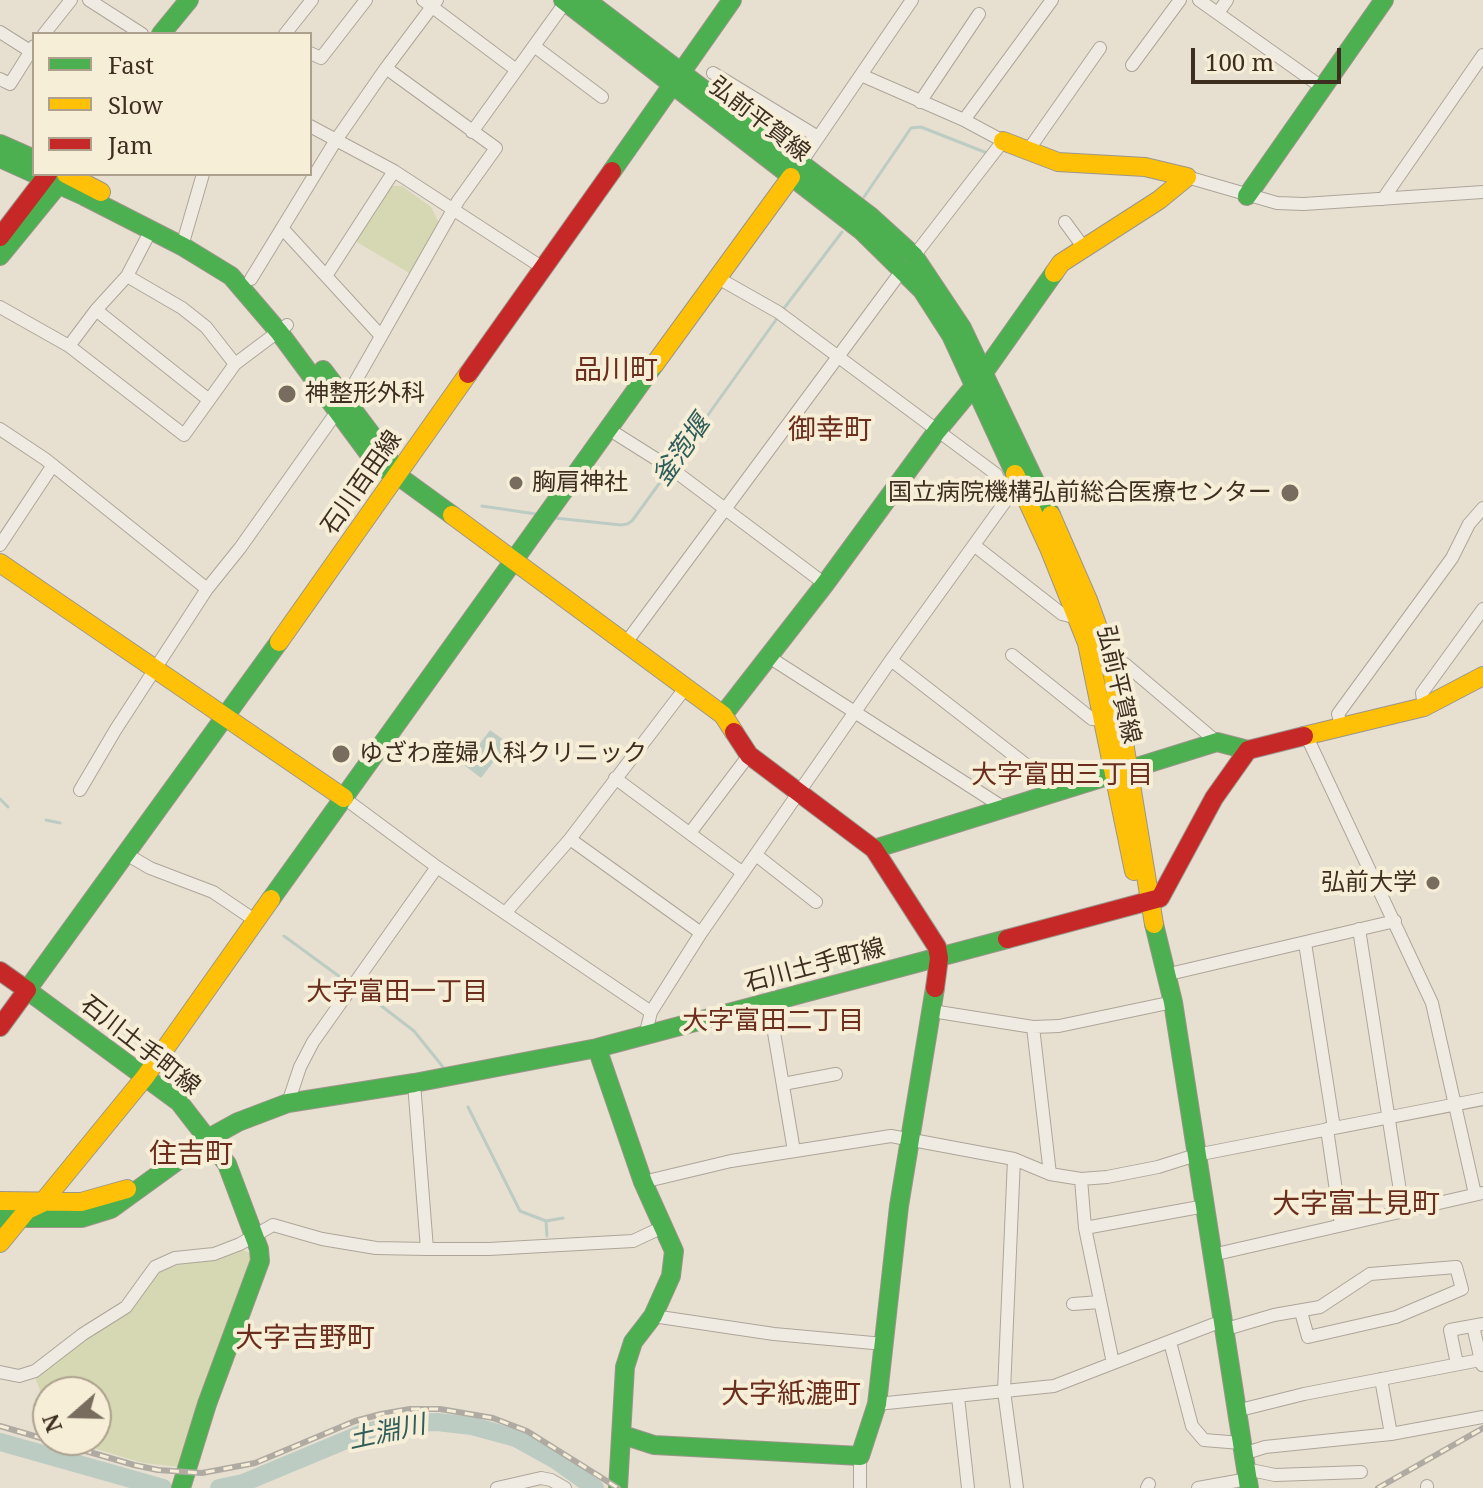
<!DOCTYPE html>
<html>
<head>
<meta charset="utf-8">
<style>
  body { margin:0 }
  #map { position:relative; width:1483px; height:1488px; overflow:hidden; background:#e7e0d1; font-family:"Noto Serif",serif }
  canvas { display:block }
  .legend { position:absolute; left:32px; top:32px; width:280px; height:144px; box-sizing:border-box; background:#f7eed8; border:2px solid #ada18e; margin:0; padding:10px 14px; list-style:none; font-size:24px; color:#3d2e20 }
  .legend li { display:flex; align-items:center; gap:16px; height:40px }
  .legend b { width:40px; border:2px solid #ada18e }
  .north { position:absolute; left:32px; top:1376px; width:80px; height:80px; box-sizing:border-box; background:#f7eed8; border:2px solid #ada18e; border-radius:50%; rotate:250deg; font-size:22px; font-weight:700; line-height:32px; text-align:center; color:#3d2e20 }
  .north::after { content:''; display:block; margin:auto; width:28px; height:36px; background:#786c5e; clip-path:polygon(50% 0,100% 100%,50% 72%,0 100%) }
  .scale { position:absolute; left:1191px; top:48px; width:150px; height:36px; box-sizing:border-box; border:4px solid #3d2e20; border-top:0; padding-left:10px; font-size:24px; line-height:28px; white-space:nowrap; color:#3d2e20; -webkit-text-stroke:6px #f7eed8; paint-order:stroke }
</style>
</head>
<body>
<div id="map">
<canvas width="1483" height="1488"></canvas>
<ul class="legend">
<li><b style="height:10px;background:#4caf50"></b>Fast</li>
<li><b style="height:10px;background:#ffc107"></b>Slow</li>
<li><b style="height:10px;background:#c62828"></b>Jam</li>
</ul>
<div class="north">N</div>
<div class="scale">100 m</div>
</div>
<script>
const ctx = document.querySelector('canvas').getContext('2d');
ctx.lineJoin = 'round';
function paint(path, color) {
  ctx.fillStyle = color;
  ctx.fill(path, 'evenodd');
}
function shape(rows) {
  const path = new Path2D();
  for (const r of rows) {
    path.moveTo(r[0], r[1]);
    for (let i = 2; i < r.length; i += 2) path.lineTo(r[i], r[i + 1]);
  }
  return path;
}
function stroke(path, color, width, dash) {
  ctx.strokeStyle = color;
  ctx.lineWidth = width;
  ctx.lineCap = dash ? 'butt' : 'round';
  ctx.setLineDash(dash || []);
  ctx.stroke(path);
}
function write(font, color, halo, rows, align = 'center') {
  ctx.font = font + ' "Noto Serif","Noto Sans JP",serif';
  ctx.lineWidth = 8;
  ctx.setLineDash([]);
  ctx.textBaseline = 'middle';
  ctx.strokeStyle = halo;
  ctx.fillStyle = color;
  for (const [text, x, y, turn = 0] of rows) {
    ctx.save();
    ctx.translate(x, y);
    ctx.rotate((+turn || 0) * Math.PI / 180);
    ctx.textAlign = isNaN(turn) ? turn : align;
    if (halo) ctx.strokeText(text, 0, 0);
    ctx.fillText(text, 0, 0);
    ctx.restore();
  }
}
paint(shape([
  [389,186,402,186,431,207,439,223,411,274,355,241],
  [239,1249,251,1253,254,1258,181,1467,143,1463,66,1440,96,1440,96,1392,48,1392,48,1411,35,1377,55,1364,160,1270]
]), '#d6d7b3');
paint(shape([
  [490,730,508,743,481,778,464,765]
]), '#bcccc2');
stroke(shape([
  [864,197,911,128,921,127,987,153],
  [782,311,842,232],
  [673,464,778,317],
  [482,506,536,514],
  [555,518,621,525,627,524,632,521,669,470],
  [0,799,8,807],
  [46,820,60,823],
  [284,936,351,985],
  [358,988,414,1031,443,1067],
  [468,1107,520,1211,546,1221,563,1218],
  [546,1221,547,1236]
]), '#bcccc2', 3);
stroke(shape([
  [0,1442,163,1488],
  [219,1488,243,1483,363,1433,402,1423,437,1422,472,1426,516,1438,554,1459,595,1488]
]), '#bcccc2', 18);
const street = shape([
  [89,0,142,34],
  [423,0,515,69],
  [1199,0,1323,88],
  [1218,13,1227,0],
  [0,32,30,51],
  [44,34,71,0],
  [285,34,312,0],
  [534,46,602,97],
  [310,53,321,58,366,0],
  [1132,65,1180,0],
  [713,73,818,137],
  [861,75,964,120,1003,141,914,256],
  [0,79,10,84,34,46],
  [920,102,979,14],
  [964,120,1052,0],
  [310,126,394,171,543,268],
  [472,132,567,0],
  [1027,152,1100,48],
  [798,167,912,0],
  [1187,177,1277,203,1304,204,1483,192],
  [1383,199,1483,55],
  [1065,222,1084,248],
  [282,228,381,336],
  [182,246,203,174],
  [127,276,182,308,206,327,235,364],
  [326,276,394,171],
  [251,279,336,140,386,68,437,0],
  [0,307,69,346,184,435,235,364,287,325],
  [96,310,209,400],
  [69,346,96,310,127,276,151,230],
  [346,398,458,201,496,148,386,68],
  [0,429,45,459,207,589],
  [610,430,672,469,825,584],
  [0,545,53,465],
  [975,546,1062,614,1077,618],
  [625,644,903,269],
  [1012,655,1092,719,1103,720],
  [769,657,1004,808],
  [891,660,1060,791],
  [1111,664,1125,664,1217,742],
  [1424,707,1422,693,1483,609],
  [1342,729,1338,714,1452,558,1469,524,1483,508],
  [1307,737,1432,1003,1475,1194],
  [615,778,743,873],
  [80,790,116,729,207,589,240,548,338,410],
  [344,798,437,867,651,1012],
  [690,833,749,755],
  [570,839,701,933],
  [126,854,150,868,213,892,256,921],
  [756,855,816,902],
  [506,912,570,839,686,687],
  [1359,929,1403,1210],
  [1305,943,1334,1128],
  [1165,975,1395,921],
  [769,1003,794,1151],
  [932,1011,1033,1027,1059,1026,1173,1002],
  [1033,1027,1050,1174],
  [645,1036,651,1012,701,933,891,660,1007,499,996,474,778,312,718,278],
  [414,1083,427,1249],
  [783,1084,836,1074],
  [288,1103,300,1067,313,1042,437,867],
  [1327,1129,1341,1225],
  [1014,1159,1004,1391,1017,1488],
  [1081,1179,1085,1228,1113,1363],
  [643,1182,731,1161,891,1136,1014,1159,1050,1174,1081,1179,1107,1177,1158,1167,1196,1155,1483,1099],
  [1085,1228,1205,1206],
  [1212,1255,1482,1193],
  [1073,1304,1100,1302],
  [653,1316,774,1334,884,1344],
  [1473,1326,1482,1365],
  [1223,1330,1274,1315,1320,1307,1370,1274,1456,1267,1462,1289,1396,1317,1308,1337,1301,1312],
  [1170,1342,1192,1426,1204,1440,1241,1443],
  [1457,1364,1450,1330,1483,1324],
  [0,1372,19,1376,35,1371,83,1334,126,1307,155,1267,175,1258,214,1254,240,1244,273,1225,322,1239,376,1248,427,1249,489,1249,633,1241,663,1227],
  [958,1397,968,1488],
  [877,1404,1054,1386,1222,1321],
  [1236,1411,1304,1394,1480,1360],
  [1391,1434,1483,1417],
  [1243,1454,1265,1447,1391,1434,1381,1379],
  [860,1456,860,1488],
  [1246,1469,1275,1475,1361,1472],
  [1427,1486,1427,1488],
  [497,1488,541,1478,551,1480,565,1488],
  [1147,1488,1149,1484],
  [1198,1488,1248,1479]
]);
const fast = shape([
  [563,0,862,231,922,290,951,335,1015,474],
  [586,0,870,216,914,256,962,328,1051,515],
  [161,34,189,0],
  [0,144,34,159],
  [0,158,84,196,182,246,231,276,279,332,378,466,397,475,452,515],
  [612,171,732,0],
  [1247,196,1384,0],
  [0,256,63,179],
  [323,370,386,454,397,475],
  [723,715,825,584,937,431,975,385,1054,273],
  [874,849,1217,742,1248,750],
  [271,899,654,365],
  [1154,924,1173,1002,1249,1488],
  [597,1048,643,1182,674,1251,671,1276,653,1316,633,1342,625,1367,618,1488],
  [0,1218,82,1218,111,1209,209,1138,238,1122,288,1103,414,1083,597,1048,1007,939],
  [623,1435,654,1445,860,1456,877,1404,899,1206,935,988],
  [181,1488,207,1404,260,1261,259,1249,227,1164,179,1102,27,990,279,642]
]);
const slow = shape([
  [1003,141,1058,162,1145,167,1187,177],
  [66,174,101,192],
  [1054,273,1061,263,1159,200,1187,177],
  [654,365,791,177],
  [1015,474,1049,548,1087,643,1134,871],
  [452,515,723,715,734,732],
  [1051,515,1088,600,1111,664,1154,924],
  [0,563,344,798],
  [279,642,468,374],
  [1304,736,1424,707,1483,676],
  [0,1201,81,1202,127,1189],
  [0,1243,27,1210,42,1203,145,1077,271,899]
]);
const jam = shape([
  [0,237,48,174],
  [468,374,612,171],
  [734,732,749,755,874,849,937,947,939,958,935,988],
  [1007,939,1160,898,1214,798,1248,750,1304,736],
  [0,971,27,990,0,1027]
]);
stroke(street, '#ada599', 14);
stroke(fast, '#9c958a', 20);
stroke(slow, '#9c958a', 20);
stroke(jam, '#9c958a', 20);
stroke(street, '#efebe3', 12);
stroke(fast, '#4caf50', 18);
stroke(slow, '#ffc107', 18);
stroke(jam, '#c62828', 18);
const rail = shape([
  [0,1426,48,1440],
  [48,1440,134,1465,158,1470,202,1473,255,1463,355,1421,381,1414,410,1409,440,1409,493,1418,527,1431,618,1488],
  [1378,1488,1483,1428]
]);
stroke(rail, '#afaaa2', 6);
stroke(rail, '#f7eed8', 3, [9]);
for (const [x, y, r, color] of [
  [287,394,10,"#786c5e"],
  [516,483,8,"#786c5e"],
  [1290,493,10,"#786c5e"],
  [341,754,10,"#786c5e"],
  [1433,883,8,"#786c5e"]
]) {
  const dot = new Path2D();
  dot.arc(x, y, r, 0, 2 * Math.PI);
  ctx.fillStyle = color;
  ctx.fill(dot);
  stroke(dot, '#f7eed8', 3);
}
write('24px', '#3d2e20', '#f7eed8', [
  ["弘前平賀線",759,120,38],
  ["石川百田線",362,483,-55],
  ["弘前平賀線",1118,685,77],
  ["石川土手町線",815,966,-15],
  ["石川土手町線",140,1046,38]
]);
write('24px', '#3d2e20', '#f7eed8', [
  ["神整形外科",305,394],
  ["胸肩神社",532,483],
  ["国立病院機構弘前総合医療センター",1272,493,"right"],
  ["ゆざわ産婦人科クリニック",359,754],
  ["弘前大学",1417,883,"right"]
], 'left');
write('italic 26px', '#2f5d5a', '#f7eed8', [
  ["釜萢堰",682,451,-55],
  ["土淵川",387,1433,-12]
]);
write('26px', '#6b2e1e', '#f7eed8', [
  ["大字富田三丁目",1062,776],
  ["大字富田一丁目",397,993],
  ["大字富田二丁目",773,1022]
]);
write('28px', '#6b2e1e', '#f7eed8', [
  ["品川町",616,371],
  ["御幸町",830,431],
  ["住吉町",191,1155],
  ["大字富士見町",1356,1205],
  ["大字吉野町",305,1339],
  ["大字紙漉町",791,1395]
]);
</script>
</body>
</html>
